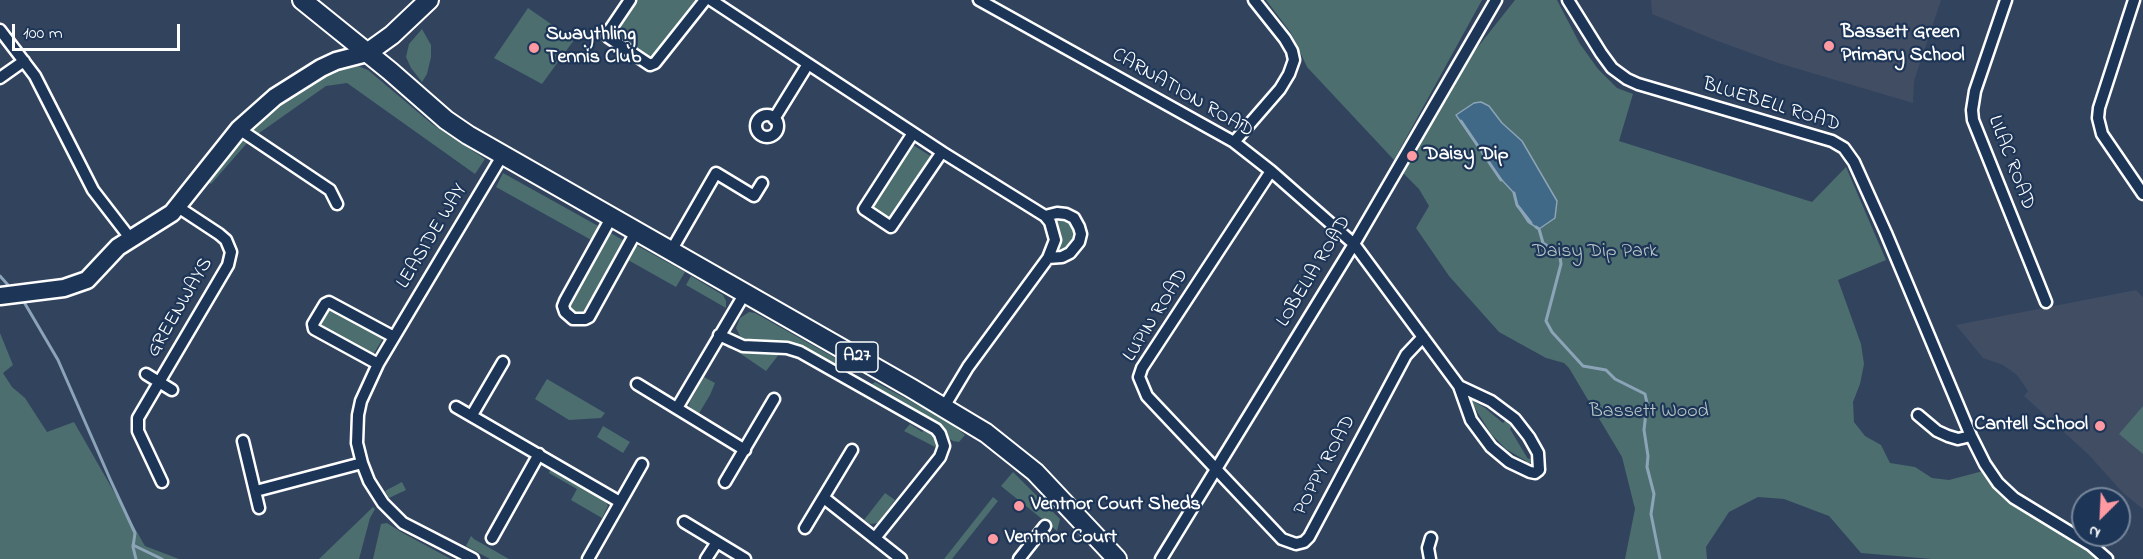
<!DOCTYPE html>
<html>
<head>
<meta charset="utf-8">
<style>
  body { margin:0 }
  #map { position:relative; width:2143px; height:559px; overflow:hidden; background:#32435e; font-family:"Indie Flower",sans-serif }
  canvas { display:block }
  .north { position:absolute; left:2071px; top:487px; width:60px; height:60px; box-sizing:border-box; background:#1d3557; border:2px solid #77869a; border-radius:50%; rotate:204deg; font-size:16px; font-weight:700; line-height:24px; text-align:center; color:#fff }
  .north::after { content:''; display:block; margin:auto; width:21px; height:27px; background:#ff9aa2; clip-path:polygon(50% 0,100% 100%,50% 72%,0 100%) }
  .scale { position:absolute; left:12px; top:24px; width:168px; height:27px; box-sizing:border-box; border:3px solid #fff; border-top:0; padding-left:8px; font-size:18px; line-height:21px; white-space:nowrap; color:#fff; -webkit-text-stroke:4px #1d3557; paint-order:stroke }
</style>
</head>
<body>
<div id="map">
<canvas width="2143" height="559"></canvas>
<div class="north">N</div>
<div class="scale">100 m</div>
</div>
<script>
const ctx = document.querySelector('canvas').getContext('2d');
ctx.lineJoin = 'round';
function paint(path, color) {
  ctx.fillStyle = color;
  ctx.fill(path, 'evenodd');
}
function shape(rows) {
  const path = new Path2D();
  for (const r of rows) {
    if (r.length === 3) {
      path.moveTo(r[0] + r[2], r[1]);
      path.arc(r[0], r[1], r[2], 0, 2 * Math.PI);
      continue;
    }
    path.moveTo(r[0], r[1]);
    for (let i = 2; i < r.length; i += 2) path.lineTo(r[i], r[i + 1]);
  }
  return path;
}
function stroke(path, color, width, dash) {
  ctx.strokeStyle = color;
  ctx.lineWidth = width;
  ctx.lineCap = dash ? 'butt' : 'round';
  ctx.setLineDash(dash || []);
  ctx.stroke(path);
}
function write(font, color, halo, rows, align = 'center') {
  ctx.font = font + ' "Indie Flower",sans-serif';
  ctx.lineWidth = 4.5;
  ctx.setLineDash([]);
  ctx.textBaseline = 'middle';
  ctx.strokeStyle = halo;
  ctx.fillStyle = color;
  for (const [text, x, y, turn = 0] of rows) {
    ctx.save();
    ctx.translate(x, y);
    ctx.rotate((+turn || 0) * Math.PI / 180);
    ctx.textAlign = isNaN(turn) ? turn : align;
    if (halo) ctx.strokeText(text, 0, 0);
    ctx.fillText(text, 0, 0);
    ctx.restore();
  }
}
paint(shape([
  [1651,0,1941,0,1914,81,1913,103,1778,63,1715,40,1652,14],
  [2136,290,2143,297,2143,509,2123,493,2089,455,2024,396,2028,391,2017,375,2003,365,1983,358,1956,325]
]), '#414d63');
paint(shape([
  [637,0,696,0,651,60,616,36,614,32],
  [1266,0,1482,0,1394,160,1307,67,1291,33],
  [1515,0,1557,0,1580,44,1598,69,1617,88,1633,94,1619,141,1812,202,1846,167,1886,260,1838,280,1861,344,1864,364,1860,384,1853,402,1854,422,1865,436,1881,445,1890,463,1915,467,1932,478,1949,480,1983,471,2001,491,2022,510,2070,537,2101,559,1932,559,1861,553,1829,516,1784,499,1758,497,1729,512,1706,547,1707,559,1625,559,1635,509,1622,457,1569,368,1564,363,1546,358,1499,332,1449,276,1416,228,1429,206,1419,189,1403,173,1473,53],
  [528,8,574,40,542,84,494,58],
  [422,29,431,45,431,57,427,74,422,82,411,68,406,57,409,44],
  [358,66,368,70,432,124,485,159,475,174,347,83,326,86,255,136,244,128,319,75,343,67],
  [240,136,248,142,211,184,204,179],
  [913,145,932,157,891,219,888,219,873,209,873,206],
  [503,173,600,227,593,241,496,187],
  [1057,218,1070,221,1075,229,1074,242,1065,253,1059,252,1058,245,1061,236],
  [609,232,626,242,586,312,579,314,570,309,568,306],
  [636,245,685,272,676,287,628,260],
  [691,276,723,295,726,301,726,308,686,285],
  [328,309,383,338,373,355,319,325,319,322],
  [749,312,755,313,853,368,850,373,802,345,745,342,745,339,740,336,736,328,740,318],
  [0,333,13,365,3,373,12,387,25,398,47,432,74,422,145,546,179,559,0,559],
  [729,345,741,351,780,353,766,371,735,350,727,348],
  [856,375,872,384,875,382,929,411,953,425,965,435,959,442,953,441,948,438,944,431,855,377],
  [704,377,715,383,710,395,698,415,689,406,690,401],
  [547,379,605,413,601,418,569,420,535,399],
  [1470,397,1475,399,1475,402,1485,408,1503,423,1506,420,1512,426,1510,429,1528,459,1533,458,1531,463,1524,464,1526,461,1506,449,1491,434,1473,405,1469,406],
  [2143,406,2143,454,2119,434],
  [910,424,922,432,925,429,932,434,937,441,937,448,904,431],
  [603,426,630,442,623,453,597,437],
  [550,470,606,502,608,506,602,518,571,500,577,489,549,473],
  [1013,472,1060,519,1057,531,1001,486],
  [402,482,406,490,389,498,385,491],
  [885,493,895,500,878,523,870,524,864,520],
  [993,497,998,501,952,559,944,559],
  [373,507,375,509,370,518,359,559,319,559],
  [387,523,401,532,451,559,373,559,381,524],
  [471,536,474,539,509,559,490,559,466,546]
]), '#4c6e6f');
const water = shape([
  [1481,102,1489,106,1502,123,1522,141,1557,201,1555,218,1539,229,1528,222,1517,205,1514,193,1500,178,1456,115,1474,103,1481,102]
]);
paint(water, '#406887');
stroke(water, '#8ca4b7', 1.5);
stroke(shape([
  [1461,121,1501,180],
  [1514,193,1517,205,1531,223],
  [1536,227,1539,229,1543,243,1556,252,1560,257,1561,264,1546,321,1552,332,1583,366,1606,370,1615,379,1645,394,1647,403,1644,430,1648,456,1647,467,1654,494,1651,514,1660,559],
  [0,276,8,285],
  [24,302,58,360,110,479,135,533,133,547,136,559],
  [133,545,162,559]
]), '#8ca4b7', 3);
const street = shape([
  [630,0,607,34,608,37,650,65,655,63,705,0],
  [711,0,942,152,1045,216,1050,222,1055,240,1048,258,968,367,944,407],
  [979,0,1234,142,1271,171,1354,244,1459,386],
  [1568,0,1601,53,1612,68,1627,79,1638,84,1832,141,1844,148,1854,162,1886,233,1971,436,1985,464,1998,483,2014,498,2091,545,2107,559],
  [2006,0,1975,91,1972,110,1973,120,2046,302],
  [2134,0,2099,108,2098,118,2102,134,2143,194],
  [0,30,35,76,93,190,130,238],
  [0,78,24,61],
  [767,126,11],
  [774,119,808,64],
  [239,129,330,190,337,204],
  [913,133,864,209,891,227,942,152],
  [1234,142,1280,89,1289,74,1294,60,1292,51,1285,39,1254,0],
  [1271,171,1142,368,1139,377,1147,396,1282,539,1296,544,1304,542,1309,537,1406,355,1423,337],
  [1045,216,1057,213,1066,214,1074,218,1079,227,1081,234,1079,242,1070,253,1062,257,1048,258],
  [611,218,565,301,563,306,565,312,573,319,585,319,589,317,636,232],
  [671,251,716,173,754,196,762,183],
  [719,335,743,346,787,348,800,352,936,429,940,434,944,446,940,457,875,538],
  [378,364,314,329,313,324,325,304,329,302,394,337],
  [146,374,172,390],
  [637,384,745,450],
  [1459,386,1491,401,1515,419,1529,437,1538,453,1539,470,1535,473,1530,472,1509,462,1491,447,1471,420,1459,386],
  [456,407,620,502],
  [677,408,745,293],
  [472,415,503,362],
  [1918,415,1937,431,1948,436,1958,439,1971,436],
  [243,441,259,508],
  [162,482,138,431,138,418,228,265,231,252,226,240,219,234,178,207],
  [725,482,774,399],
  [256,491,362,463],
  [824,498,901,559],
  [684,522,745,559],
  [805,528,852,450],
  [492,538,539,454],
  [473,559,403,523,383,503,369,481,362,463,357,443,358,415,361,401,378,364,502,156],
  [588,559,642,464],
  [706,559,717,542],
  [1019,559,1045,526],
  [1161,559,1354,244,1496,0],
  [1430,559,1428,548,1431,538]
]);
const secondary = shape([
  [0,296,64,288,87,280,118,247,172,213,239,129,275,97,321,68,336,61,367,53]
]);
const primary = shape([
  [302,0,390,71,446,120,468,135,911,388,986,433,1035,472,1117,559],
  [367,53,392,35,429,0]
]);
stroke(street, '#fff', 15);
stroke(secondary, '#fff', 21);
stroke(primary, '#fff', 22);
stroke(street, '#1d3557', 10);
stroke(secondary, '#1d3557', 16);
stroke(primary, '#1d3557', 18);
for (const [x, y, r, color] of [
  [1829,46,6,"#ff9aa2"],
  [534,48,6,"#ff9aa2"],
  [1412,156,6,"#ff9aa2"],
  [2100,426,6,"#ff9aa2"],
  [1019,506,6,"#ff9aa2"],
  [993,539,6,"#ff9aa2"]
]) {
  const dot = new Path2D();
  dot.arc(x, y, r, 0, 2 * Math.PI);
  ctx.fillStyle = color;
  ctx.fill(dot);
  stroke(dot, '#1d3557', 2);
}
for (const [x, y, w] of [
  [857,357,42]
]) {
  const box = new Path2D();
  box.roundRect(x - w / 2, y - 15, w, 30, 4.5);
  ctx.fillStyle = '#1d3557';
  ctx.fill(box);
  stroke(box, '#fff', 1.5);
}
write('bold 18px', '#fff', null, [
  ["A27",857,357]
]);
write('bold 20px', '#fff', '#1d3557', [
  ["Bassett Green",1841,34],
  ["Primary School",1841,57],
  ["Swaythling",546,36],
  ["Tennis Club",546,59],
  ["Daisy Dip",1424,156],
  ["Cantell School",2088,426,"right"],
  ["Ventnor Court Sheds",1031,506],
  ["Ventnor Court",1005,539]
], 'left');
write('20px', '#fff', '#1d3557', [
  ["CARNATION ROAD",1182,94,30],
  ["BLUEBELL ROAD",1771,106,17],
  ["LILAC ROAD",2010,163,69],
  ["LEASIDE WAY",433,237,-59],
  ["LOBELIA ROAD",1315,272,-59],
  ["GREENWAYS",181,308,-60],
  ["LUPIN ROAD",1157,316,-58],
  ["POPPY ROAD",1326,466,-62]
]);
write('20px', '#b7c5c5', '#1d3557', [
  ["Daisy Dip Park",1595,253],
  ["Bassett Wood",1649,413]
]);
</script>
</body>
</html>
